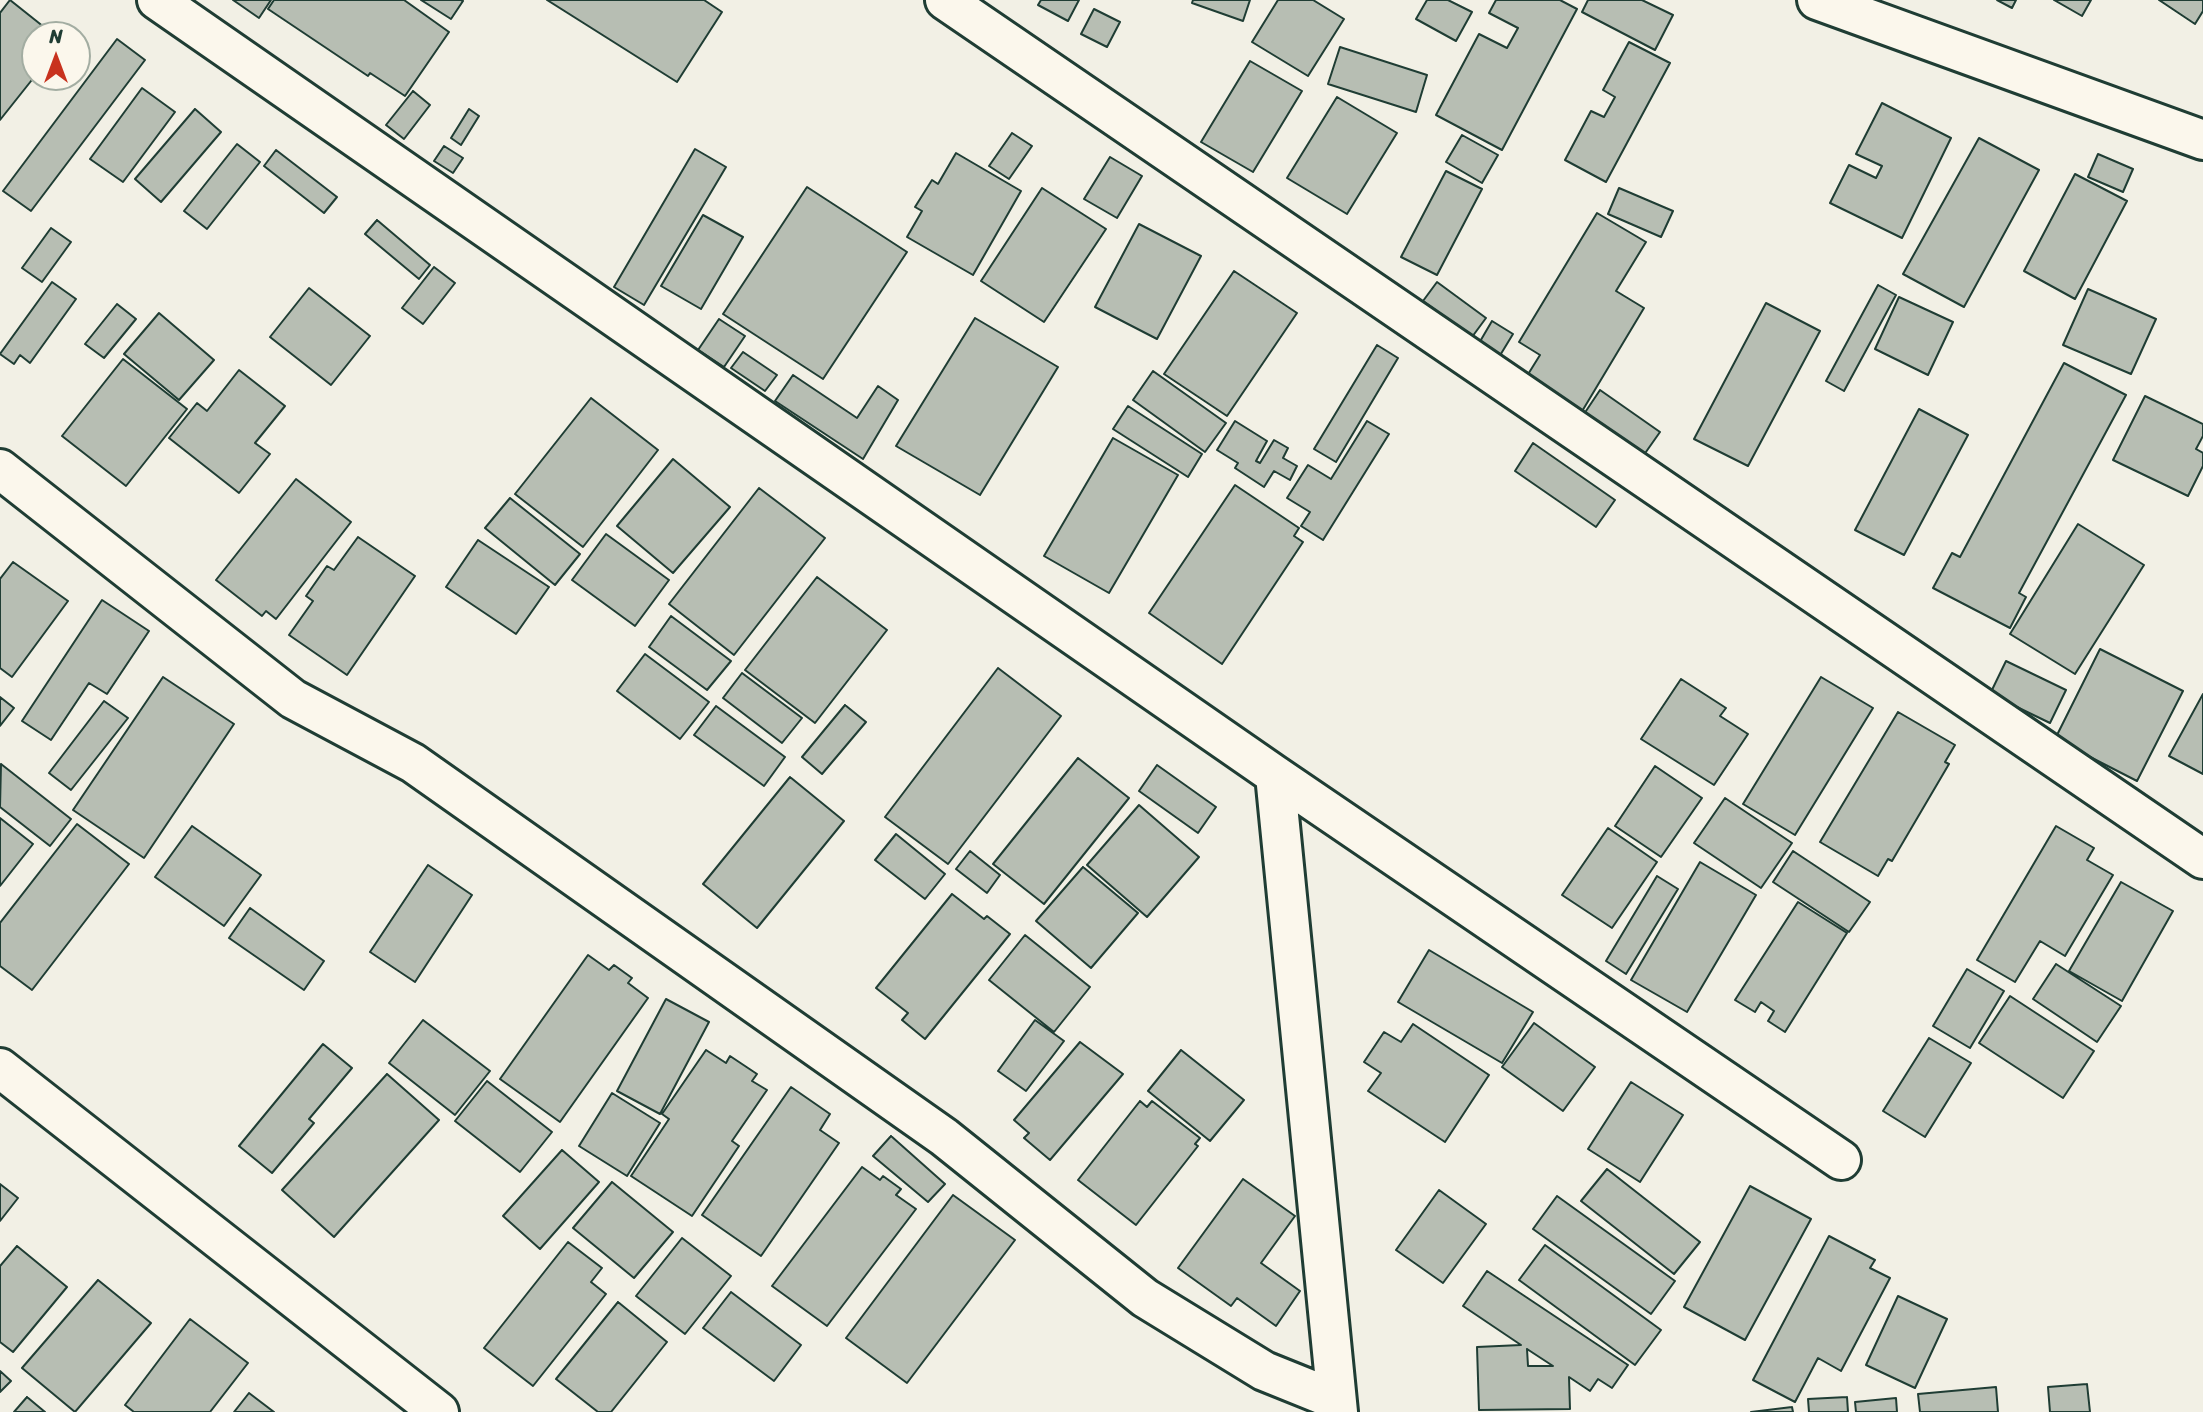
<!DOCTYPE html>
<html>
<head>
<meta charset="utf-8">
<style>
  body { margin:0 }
  #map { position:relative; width:2203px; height:1412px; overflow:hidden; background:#f2f0e5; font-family:Sriracha,sans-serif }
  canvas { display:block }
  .north { position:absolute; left:21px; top:21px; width:70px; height:70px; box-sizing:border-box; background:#fbf7ec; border:2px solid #a3ada2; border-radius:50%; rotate:0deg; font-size:19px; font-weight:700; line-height:28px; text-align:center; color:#1f3d34 }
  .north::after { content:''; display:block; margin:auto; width:24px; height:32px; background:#c8321e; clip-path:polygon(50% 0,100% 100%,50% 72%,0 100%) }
</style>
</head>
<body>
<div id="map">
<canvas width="2203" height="1412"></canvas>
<div class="north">N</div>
</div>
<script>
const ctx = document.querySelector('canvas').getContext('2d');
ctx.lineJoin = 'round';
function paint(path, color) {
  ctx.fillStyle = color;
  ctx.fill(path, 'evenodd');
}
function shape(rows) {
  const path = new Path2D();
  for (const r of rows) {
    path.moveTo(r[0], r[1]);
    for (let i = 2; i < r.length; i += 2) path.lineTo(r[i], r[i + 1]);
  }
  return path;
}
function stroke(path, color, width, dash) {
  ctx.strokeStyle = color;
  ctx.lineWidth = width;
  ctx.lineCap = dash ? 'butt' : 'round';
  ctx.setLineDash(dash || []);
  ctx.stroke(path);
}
const building = shape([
  [10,0,54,35,35,35,35,76,0,120,0,13,10,0],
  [233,0,271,0,259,18,233,0],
  [274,0,404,0,449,32,405,96,370,73,368,76,268,9,274,0],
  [421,0,461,0,463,1,451,19,421,0],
  [547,0,704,0,722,12,677,82,547,0],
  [1041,0,1079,0,1068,21,1038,5,1041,0],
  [1193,0,1250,0,1243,21,1192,3,1193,0],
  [1278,0,1313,0,1344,19,1308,76,1252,42,1278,0],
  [1427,0,1448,0,1472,12,1456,41,1416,19,1427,0],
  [1496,0,1560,0,1577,9,1502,150,1436,115,1479,34,1507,48,1518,28,1489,13,1496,0],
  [1588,0,1642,0,1673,15,1655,50,1582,12,1588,0],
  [1997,0,2016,0,2012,8,1997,0],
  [2054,0,2091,0,2082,16,2054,0],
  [2159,0,2203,0,2203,11,2195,24,2159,0],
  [1094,9,1120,22,1107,47,1081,34,1094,9],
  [117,39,145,60,31,211,3,191,117,39],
  [1629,42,1670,63,1606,182,1565,160,1591,111,1604,117,1615,97,1603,90,1629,42],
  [1340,47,1427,75,1416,112,1328,84,1340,47],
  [1250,61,1302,91,1253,172,1201,142,1250,61],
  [142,88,175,112,123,182,90,159,142,88],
  [413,91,430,105,404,139,386,125,413,91],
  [1337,97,1397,133,1347,214,1287,178,1337,97],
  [1882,103,1951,138,1902,238,1830,203,1849,165,1876,178,1882,166,1856,154,1882,103],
  [195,109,221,132,161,202,135,179,195,109],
  [469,109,479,116,461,145,451,138,469,109],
  [1012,133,1032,146,1009,179,989,166,1012,133],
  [1462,135,1498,155,1482,183,1446,162,1462,135],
  [1979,138,2039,170,1964,307,1903,274,1979,138],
  [237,144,260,162,207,229,184,211,237,144],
  [444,146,463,158,453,173,434,161,444,146],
  [695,149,726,167,644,305,614,287,695,149],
  [276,150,337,197,324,213,264,166,276,150],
  [956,153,1021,191,973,275,907,237,922,211,915,207,932,180,938,184,956,153],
  [2098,154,2133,169,2123,192,2088,177,2098,154],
  [1110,157,1142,176,1117,218,1084,199,1110,157],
  [1446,171,1482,189,1437,275,1401,257,1446,171],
  [2075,174,2127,201,2075,299,2024,271,2075,174],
  [807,187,907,252,823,379,723,314,807,187],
  [1042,188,1106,229,1044,322,981,281,1042,188],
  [1619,188,1673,211,1661,237,1608,214,1619,188],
  [1597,213,1646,242,1616,291,1644,308,1578,418,1522,384,1540,355,1519,342,1597,213],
  [703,215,743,237,701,309,661,286,703,215],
  [377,220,430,265,419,279,365,234,377,220],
  [1139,224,1201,256,1157,339,1095,307,1139,224],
  [51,228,71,242,42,282,22,268,51,228],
  [434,267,455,283,423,324,402,308,434,267],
  [1234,271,1297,313,1227,416,1164,374,1234,271],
  [52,282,76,299,30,363,20,355,14,364,0,354,52,282],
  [1437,282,1486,318,1472,337,1423,301,1437,282],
  [1878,285,1896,295,1844,391,1826,381,1878,285],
  [309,288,370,336,331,385,270,337,309,288],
  [2088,289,2156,319,2131,374,2063,345,2088,289],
  [1899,297,1953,322,1928,375,1875,349,1899,297],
  [1766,303,1820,331,1748,466,1694,439,1766,303],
  [117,304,136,319,104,358,85,344,117,304],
  [159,313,214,360,179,400,124,354,159,313],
  [975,318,1058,367,980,495,896,446,975,318],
  [719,319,745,336,724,367,698,350,719,319],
  [1492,321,1513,334,1496,362,1475,350,1492,321],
  [1377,345,1398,358,1336,462,1314,449,1377,345],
  [743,352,777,375,765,391,731,368,743,352],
  [123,359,187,409,126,486,62,436,123,359],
  [2064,363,2126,395,2019,593,2026,597,2010,628,1933,588,1952,553,1960,557,2064,363],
  [239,370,285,406,255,443,270,454,239,493,169,438,197,403,207,411,239,370],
  [1153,371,1226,423,1205,452,1133,400,1153,371],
  [793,375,857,418,878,386,898,400,863,459,775,401,793,375],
  [1600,390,1660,432,1641,459,1582,417,1600,390],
  [2145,396,2203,424,2203,436,2196,449,2203,453,2203,466,2188,496,2113,460,2145,396],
  [591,398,658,450,583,547,515,494,591,398],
  [1128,406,1202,454,1188,477,1113,429,1128,406],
  [1919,409,1968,435,1904,555,1855,530,1919,409],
  [1235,421,1267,441,1256,461,1260,463,1274,440,1288,448,1283,458,1297,466,1290,480,1274,471,1264,487,1235,468,1238,463,1217,450,1235,421],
  [1367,421,1389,434,1323,540,1301,526,1310,512,1287,498,1308,465,1331,479,1367,421],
  [1113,438,1178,475,1109,593,1044,556,1113,438],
  [1533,443,1615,500,1596,527,1515,471,1533,443],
  [673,459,730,507,673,573,617,526,673,459],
  [296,479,351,522,276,619,266,611,262,616,216,580,296,479],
  [1235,485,1299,528,1294,536,1303,542,1222,664,1149,613,1235,485],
  [759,488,825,538,734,655,669,604,759,488],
  [510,498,580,554,555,585,485,528,510,498],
  [2078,524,2144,565,2075,674,2010,634,2078,524],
  [606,534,669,580,635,626,572,580,606,534],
  [358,537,415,576,347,675,289,635,313,601,306,596,327,566,334,570,358,537],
  [478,540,549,587,516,634,446,587,478,540],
  [13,562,68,601,12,677,0,668,0,579,13,562],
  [817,577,887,630,815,723,745,670,817,577],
  [102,600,149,631,107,694,89,683,51,740,22,721,102,600],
  [671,616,731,661,707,690,649,647,671,616],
  [2100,649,2183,691,2137,781,2055,739,2100,649],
  [645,654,709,702,680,739,617,691,645,654],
  [2006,661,2066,690,2050,723,1990,694,2006,661],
  [998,668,1061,716,948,864,885,817,998,668],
  [742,673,802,718,782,743,723,698,742,673],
  [163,677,234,724,144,858,73,810,163,677],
  [1821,677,1873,708,1795,835,1743,804,1821,677],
  [1681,679,1726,708,1720,716,1748,734,1714,785,1641,739,1681,679],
  [2203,694,2203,774,2169,756,2203,694],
  [0,697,14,708,0,726,0,697],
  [104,701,128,718,71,790,49,773,104,701],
  [845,705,866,722,822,774,802,757,845,705],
  [716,706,785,757,764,786,694,735,716,706],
  [1898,712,1955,745,1945,762,1949,764,1892,861,1888,859,1878,876,1820,842,1898,712],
  [1078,758,1129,798,1044,904,993,864,1078,758],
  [1,764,71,819,50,846,0,807,1,764],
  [1157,765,1216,807,1198,833,1139,791,1157,765],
  [1655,766,1702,798,1661,857,1615,826,1655,766],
  [790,777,844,821,757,928,703,884,790,777],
  [1725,798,1792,843,1761,888,1694,843,1725,798],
  [1139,805,1199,857,1147,917,1087,865,1139,805],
  [0,818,33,844,0,886,0,818],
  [77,824,129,864,32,990,0,966,0,923,77,824],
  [192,826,261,875,224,926,155,877,192,826],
  [2056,826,2094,848,2087,860,2113,875,2065,956,2040,941,2015,982,1977,960,2056,826],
  [1608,828,1657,862,1612,928,1562,895,1608,828],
  [896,834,945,874,925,899,875,860,896,834],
  [970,851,1000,875,987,893,956,869,970,851],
  [1793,851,1870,902,1849,932,1773,882,1793,851],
  [1700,862,1756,895,1687,1012,1631,980,1700,862],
  [428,865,472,895,415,982,370,952,428,865],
  [1083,867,1138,913,1091,968,1036,921,1083,867],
  [1657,876,1678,889,1626,974,1606,961,1657,876],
  [2121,882,2173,911,2122,1001,2069,971,2121,882],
  [952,894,984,919,987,916,1010,934,925,1039,902,1020,908,1013,876,988,952,894],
  [1798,902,1847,933,1785,1032,1768,1021,1774,1011,1761,1002,1755,1012,1735,1000,1798,902],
  [250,908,324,961,304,990,229,938,250,908],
  [1025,935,1090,987,1054,1032,989,980,1025,935],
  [1429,950,1533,1012,1502,1063,1398,1002,1429,950],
  [588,955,609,970,614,965,632,978,628,983,648,998,560,1122,500,1079,588,955],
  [2056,964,2121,1006,2097,1042,2033,999,2056,964],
  [1967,969,2004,991,1970,1048,1933,1026,1967,969],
  [2010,996,2094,1051,2063,1098,1979,1043,2010,996],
  [666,999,709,1022,660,1114,617,1091,666,999],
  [423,1020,490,1071,455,1115,389,1063,423,1020],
  [1035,1020,1064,1041,1026,1091,998,1071,1035,1020],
  [1534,1023,1595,1067,1563,1111,1502,1067,1534,1023],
  [1413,1024,1489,1075,1445,1142,1368,1091,1381,1073,1364,1062,1384,1032,1401,1042,1413,1024],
  [1929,1038,1971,1063,1925,1137,1883,1111,1929,1038],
  [1080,1042,1123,1074,1050,1160,1024,1138,1029,1133,1014,1120,1080,1042],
  [323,1044,352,1068,309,1119,314,1123,272,1173,239,1146,323,1044],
  [706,1050,726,1063,730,1056,757,1074,752,1081,767,1090,732,1141,739,1146,692,1216,631,1176,669,1119,662,1114,706,1050],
  [1181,1050,1244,1100,1210,1141,1148,1091,1181,1050],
  [387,1074,439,1120,334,1237,282,1190,387,1074],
  [487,1081,552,1132,520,1172,455,1121,487,1081],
  [1631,1082,1683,1115,1640,1182,1588,1149,1631,1082],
  [791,1087,830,1114,820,1130,839,1143,761,1256,702,1215,791,1087],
  [612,1093,660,1123,627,1176,579,1146,612,1093],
  [1140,1101,1147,1107,1152,1101,1200,1138,1195,1144,1198,1146,1136,1225,1078,1180,1140,1101],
  [891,1136,945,1184,928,1202,873,1156,891,1136],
  [562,1150,599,1182,540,1249,503,1216,562,1150],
  [862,1167,880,1180,883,1176,901,1189,896,1195,916,1209,827,1326,772,1286,862,1167],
  [1607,1169,1700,1242,1674,1274,1581,1201,1607,1169],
  [1243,1179,1295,1216,1261,1263,1300,1291,1276,1326,1237,1298,1231,1306,1178,1268,1243,1179],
  [612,1182,673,1232,634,1278,573,1228,612,1182],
  [0,1184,18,1198,0,1221,0,1184],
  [1750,1186,1811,1219,1745,1340,1684,1307,1750,1186],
  [1439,1190,1486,1224,1443,1283,1396,1250,1439,1190],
  [953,1195,1015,1240,907,1383,846,1338,953,1195],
  [1557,1196,1675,1281,1651,1314,1533,1229,1557,1196],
  [1829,1236,1875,1260,1870,1268,1890,1278,1841,1371,1818,1358,1795,1402,1753,1380,1829,1236],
  [682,1238,731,1276,685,1334,636,1296,682,1238],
  [568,1242,602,1268,591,1282,606,1294,533,1386,484,1348,568,1242],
  [1545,1245,1661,1330,1635,1365,1519,1280,1545,1245],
  [17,1246,67,1287,13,1352,0,1342,0,1266,17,1246],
  [1487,1271,1628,1365,1612,1388,1598,1379,1590,1391,1569,1377,1570,1409,1479,1410,1477,1347,1521,1345,1463,1306,1487,1271],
  [1527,1349,1553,1366,1528,1366,1527,1349],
  [98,1280,151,1323,75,1412,22,1368,98,1280],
  [731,1292,801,1345,774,1381,703,1328,731,1292],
  [1898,1296,1947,1319,1915,1388,1866,1365,1898,1296],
  [618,1302,667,1342,611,1412,598,1412,556,1379,618,1302],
  [190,1319,248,1363,210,1412,134,1412,125,1405,190,1319],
  [0,1371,11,1381,0,1392,0,1371],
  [2087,1384,2090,1412,2050,1412,2048,1387,2087,1384],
  [1996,1387,1998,1412,1920,1412,1918,1394,1996,1387],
  [249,1393,274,1412,234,1412,249,1393],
  [27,1397,45,1412,14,1412,27,1397],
  [1847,1397,1848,1412,1809,1412,1808,1399,1847,1397],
  [1896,1398,1897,1412,1856,1412,1855,1402,1896,1398],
  [1792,1407,1793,1412,1751,1412,1792,1407]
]);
paint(building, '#b7beb3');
stroke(building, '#1f3d34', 2);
const minor = shape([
  [157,0,1275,775,1841,1160],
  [945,0,2203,859],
  [1817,0,2203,140],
  [0,469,293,699,413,763,944,1137,1145,1298,1264,1371,1336,1400],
  [1275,775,1338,1412],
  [0,1068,439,1412]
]);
stroke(minor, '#1f3d34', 44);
stroke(minor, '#fbf7ec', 38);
</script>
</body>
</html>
